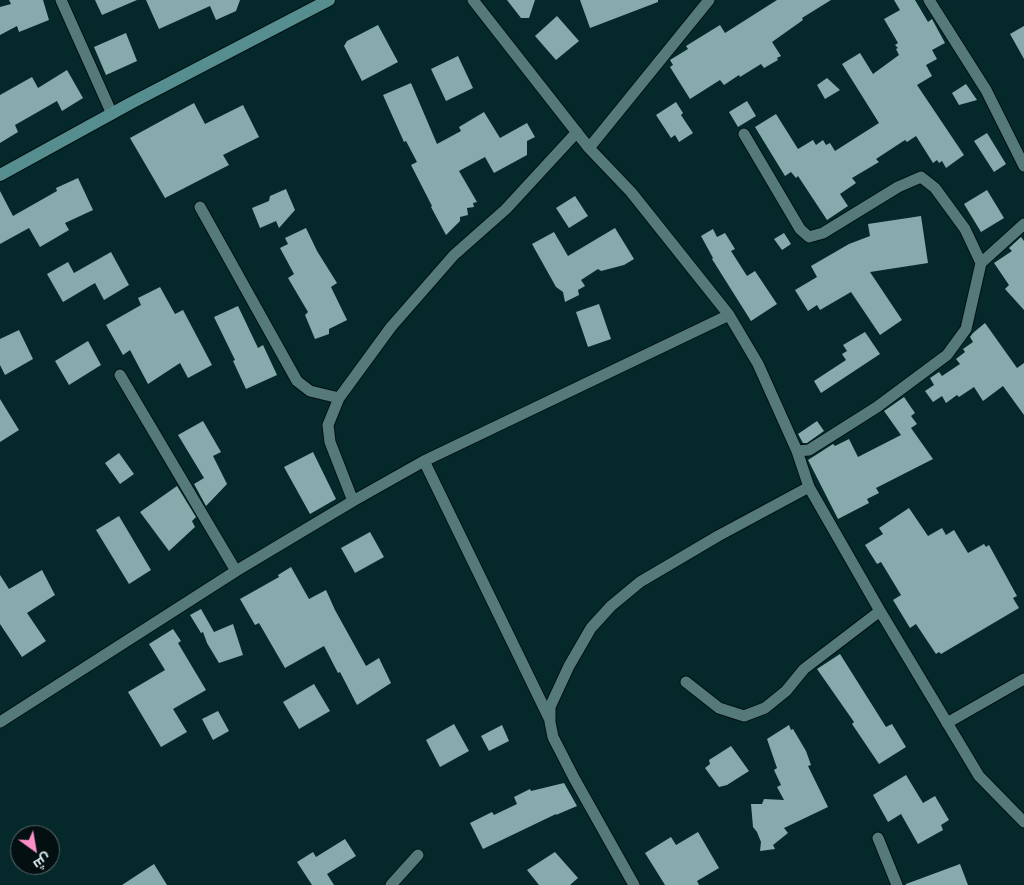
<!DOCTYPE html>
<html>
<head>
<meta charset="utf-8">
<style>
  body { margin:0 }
  #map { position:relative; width:1024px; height:885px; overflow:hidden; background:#05292b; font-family:"Libre Baskerville",Cairo,serif }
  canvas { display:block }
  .north { position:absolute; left:10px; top:825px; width:50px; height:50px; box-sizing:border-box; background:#030f10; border:1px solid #596768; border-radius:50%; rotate:148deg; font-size:14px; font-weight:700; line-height:20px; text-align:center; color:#d9eced }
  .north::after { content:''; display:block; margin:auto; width:18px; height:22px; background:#fb8fc6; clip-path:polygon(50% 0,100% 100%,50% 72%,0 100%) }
</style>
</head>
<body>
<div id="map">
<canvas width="1024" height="885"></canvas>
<div class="north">ش</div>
</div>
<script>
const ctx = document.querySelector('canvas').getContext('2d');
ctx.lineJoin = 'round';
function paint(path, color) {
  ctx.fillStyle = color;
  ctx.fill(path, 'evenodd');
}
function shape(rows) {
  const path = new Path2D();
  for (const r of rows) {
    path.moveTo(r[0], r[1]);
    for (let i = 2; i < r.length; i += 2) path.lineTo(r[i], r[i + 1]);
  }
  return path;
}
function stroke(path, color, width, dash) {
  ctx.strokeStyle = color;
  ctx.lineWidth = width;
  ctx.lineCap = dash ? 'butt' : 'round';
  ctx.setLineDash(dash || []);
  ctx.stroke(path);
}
paint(shape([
  [9,0,43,0,49,20,19,32,17,26,0,35,0,7,11,4],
  [95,0,137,0,102,15],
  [146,0,240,0,236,11,216,20,210,6,159,29],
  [507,0,535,0,529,18,521,18],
  [580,0,658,0,658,2,590,28],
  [777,0,831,0,802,18,803,20,772,42,781,56,777,58,778,60,764,68,761,64,740,77,739,75,724,85,720,80,690,99,670,67,673,65,670,60,688,49,686,46,720,25,725,33],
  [894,0,915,0,928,22,932,19,945,43,932,50,937,59,926,65,932,76,917,85,964,155,946,168,942,161,939,163,937,160,933,163,916,136,907,142,905,140,876,159,879,162,852,178,856,183,840,194,848,206,827,220,798,176,796,178,791,172,785,176,755,127,776,114,798,149,813,140,816,145,823,140,826,145,830,143,835,151,879,123,842,64,860,53,873,74,899,55,896,49,898,48,895,45,898,43,884,19,900,10],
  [557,16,579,41,556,60,535,36],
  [378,25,398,62,362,81,344,46,347,41],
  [1024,26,1024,59,1010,34],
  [126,33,137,61,106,75,94,47],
  [458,56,473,88,446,101,431,69],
  [67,70,83,98,62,111,57,101,15,125,18,132,0,143,0,95,32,77,38,88],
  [827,78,840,90,825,99,817,85],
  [411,83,437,144,461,131,459,127,484,112,500,138,527,123,535,137,527,141,527,155,494,173,485,157,459,171,477,202,473,203,474,207,467,208,468,215,460,217,460,221,446,235,431,207,432,206,411,165,417,162,406,141,404,142,383,95],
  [966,84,977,100,959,105,952,93],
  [747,101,756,116,738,127,729,112],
  [676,102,683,113,681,115,693,133,679,142,675,135,671,138,656,115],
  [194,103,205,124,243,105,259,137,223,155,229,165,165,198,130,138],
  [987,133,1006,164,994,172,974,141],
  [78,178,93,210,65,223,69,230,40,247,29,228,0,244,0,191,13,216,57,191,56,188],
  [286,189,295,210,279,228,276,221,260,228,252,208,269,201,270,196],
  [987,190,1004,218,981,232,964,204],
  [575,196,588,216,569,228,556,208],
  [921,216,928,263,870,272,902,320,880,335,851,292,820,310,817,305,808,311,795,290,817,277,811,266,849,244,870,236,868,224],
  [306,228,317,251,337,283,331,287,347,320,329,329,329,334,315,339,305,315,308,312,288,278,294,274,280,248,288,244,285,238],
  [615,228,634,259,624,265,601,271,598,269,581,280,585,286,578,290,579,295,565,302,563,292,556,287,532,244,554,232,568,256],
  [713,229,717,237,725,233,735,249,731,251,747,276,755,271,777,304,751,321,712,259,713,258,701,236],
  [784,233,791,244,782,250,774,239],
  [1021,237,1024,241,1024,310,1005,289,1009,285,994,263,1012,251,1009,248],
  [111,252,129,285,104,300,95,283,63,302,47,274,68,262,74,273],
  [160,287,175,314,183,310,212,365,188,378,180,363,148,384,130,350,123,355,106,325,141,305,138,298],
  [599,304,611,339,588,347,576,312],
  [238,306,258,348,263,345,277,375,246,389,233,361,235,360,214,317],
  [985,323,1017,368,1024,363,1024,415,1003,386,983,401,974,387,959,397,957,395,946,403,942,396,933,402,925,391,934,385,930,378,939,372,942,376,960,364,956,359,965,352,963,349,973,342,970,337,973,333],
  [19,330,33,359,5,375,0,365,0,339],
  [865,332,880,354,821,393,814,381,846,360,842,354,847,351,843,345],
  [88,341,101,365,69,385,55,361],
  [904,397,915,413,911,416,917,424,911,428,933,459,876,488,879,493,867,499,869,503,838,519,808,460,833,444,835,446,849,439,858,457,901,435,884,411],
  [0,399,19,430,0,442],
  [203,421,221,452,213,456,227,484,206,506,194,484,204,478,178,435],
  [817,421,824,431,807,443,803,443,798,434],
  [313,452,336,499,310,514,284,467],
  [119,453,134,474,120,484,105,463],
  [177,486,196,517,192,521,195,527,169,551,140,512],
  [909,508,928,536,942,528,946,535,954,530,968,553,984,544,986,547,989,545,1017,596,1013,598,1019,608,941,654,939,652,936,654,916,624,910,628,893,600,901,595,881,562,877,564,865,545,883,534,879,528],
  [119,516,151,570,129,584,96,530],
  [370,532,384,557,355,573,341,548],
  [291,567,309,599,326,590,335,610,366,666,379,658,391,683,357,705,340,672,338,673,324,646,285,668,259,623,255,625,240,599,279,577,278,575],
  [42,570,55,595,27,613,46,641,22,657,0,624,0,575,9,589],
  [201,609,214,632,233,624,243,655,219,663,207,643,203,632,201,633,190,615],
  [173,629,181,641,178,643,206,690,173,709,187,732,161,747,128,692,165,670,149,644],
  [840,654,886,727,892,724,906,747,879,764,852,724,854,722,817,669],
  [314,684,330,711,299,729,283,702],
  [218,711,229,731,213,740,202,719],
  [454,724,469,751,440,767,426,740],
  [502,725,509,741,489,751,481,736],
  [789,725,791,730,793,729,806,751,811,765,808,766,828,807,784,828,788,833,773,845,775,849,760,851,761,842,757,832,753,827,751,804,762,804,764,799,784,800,777,787,781,785,774,770,777,768,767,739],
  [731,746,749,771,727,785,719,787,705,768,710,764,709,760],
  [906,775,923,803,935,796,949,820,941,825,943,830,918,844,901,814,888,822,873,795],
  [564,783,577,806,556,815,556,814,483,849,470,823,492,812,494,815,517,804,514,797,530,789,531,791],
  [698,832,719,868,697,881,699,885,665,885,645,853,671,837,676,845],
  [345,839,356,856,327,874,334,885,312,885,297,862,313,852,316,857],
  [555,852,578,878,570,885,539,885,527,870],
  [154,864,167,885,122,885],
  [960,864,968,885,906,885,906,884]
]), '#87abad');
const street = shape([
  [61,0,112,114],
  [473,0,589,148,631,192,729,315,758,364,797,451,809,487,880,611,979,776,1024,822],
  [929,0,986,90,1024,166],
  [744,134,800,229,809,237,823,233,898,187,921,177,935,188,965,229,981,263],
  [589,148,709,0],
  [200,207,297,381,310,391,339,398],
  [120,375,236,571],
  [797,451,809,450,877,407,947,355,966,329,981,263,1024,224],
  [424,461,549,718],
  [353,501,424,461,729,315],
  [686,682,719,708,744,716,765,708,786,691,804,669,880,611],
  [0,722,236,571,353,501,330,442,328,425,339,398,391,327,454,255,506,209,577,132],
  [947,723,1024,679],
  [878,838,897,885],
  [391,885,418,855],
  [634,885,574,778,553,737,550,722,550,707,569,666,591,628,611,606,640,582,718,536,809,487]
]);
const secondary = shape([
  [0,175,131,103,329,0]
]);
stroke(street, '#001112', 13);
stroke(secondary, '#001112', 14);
stroke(street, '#56797a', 11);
stroke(secondary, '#568e90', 12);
</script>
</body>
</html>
